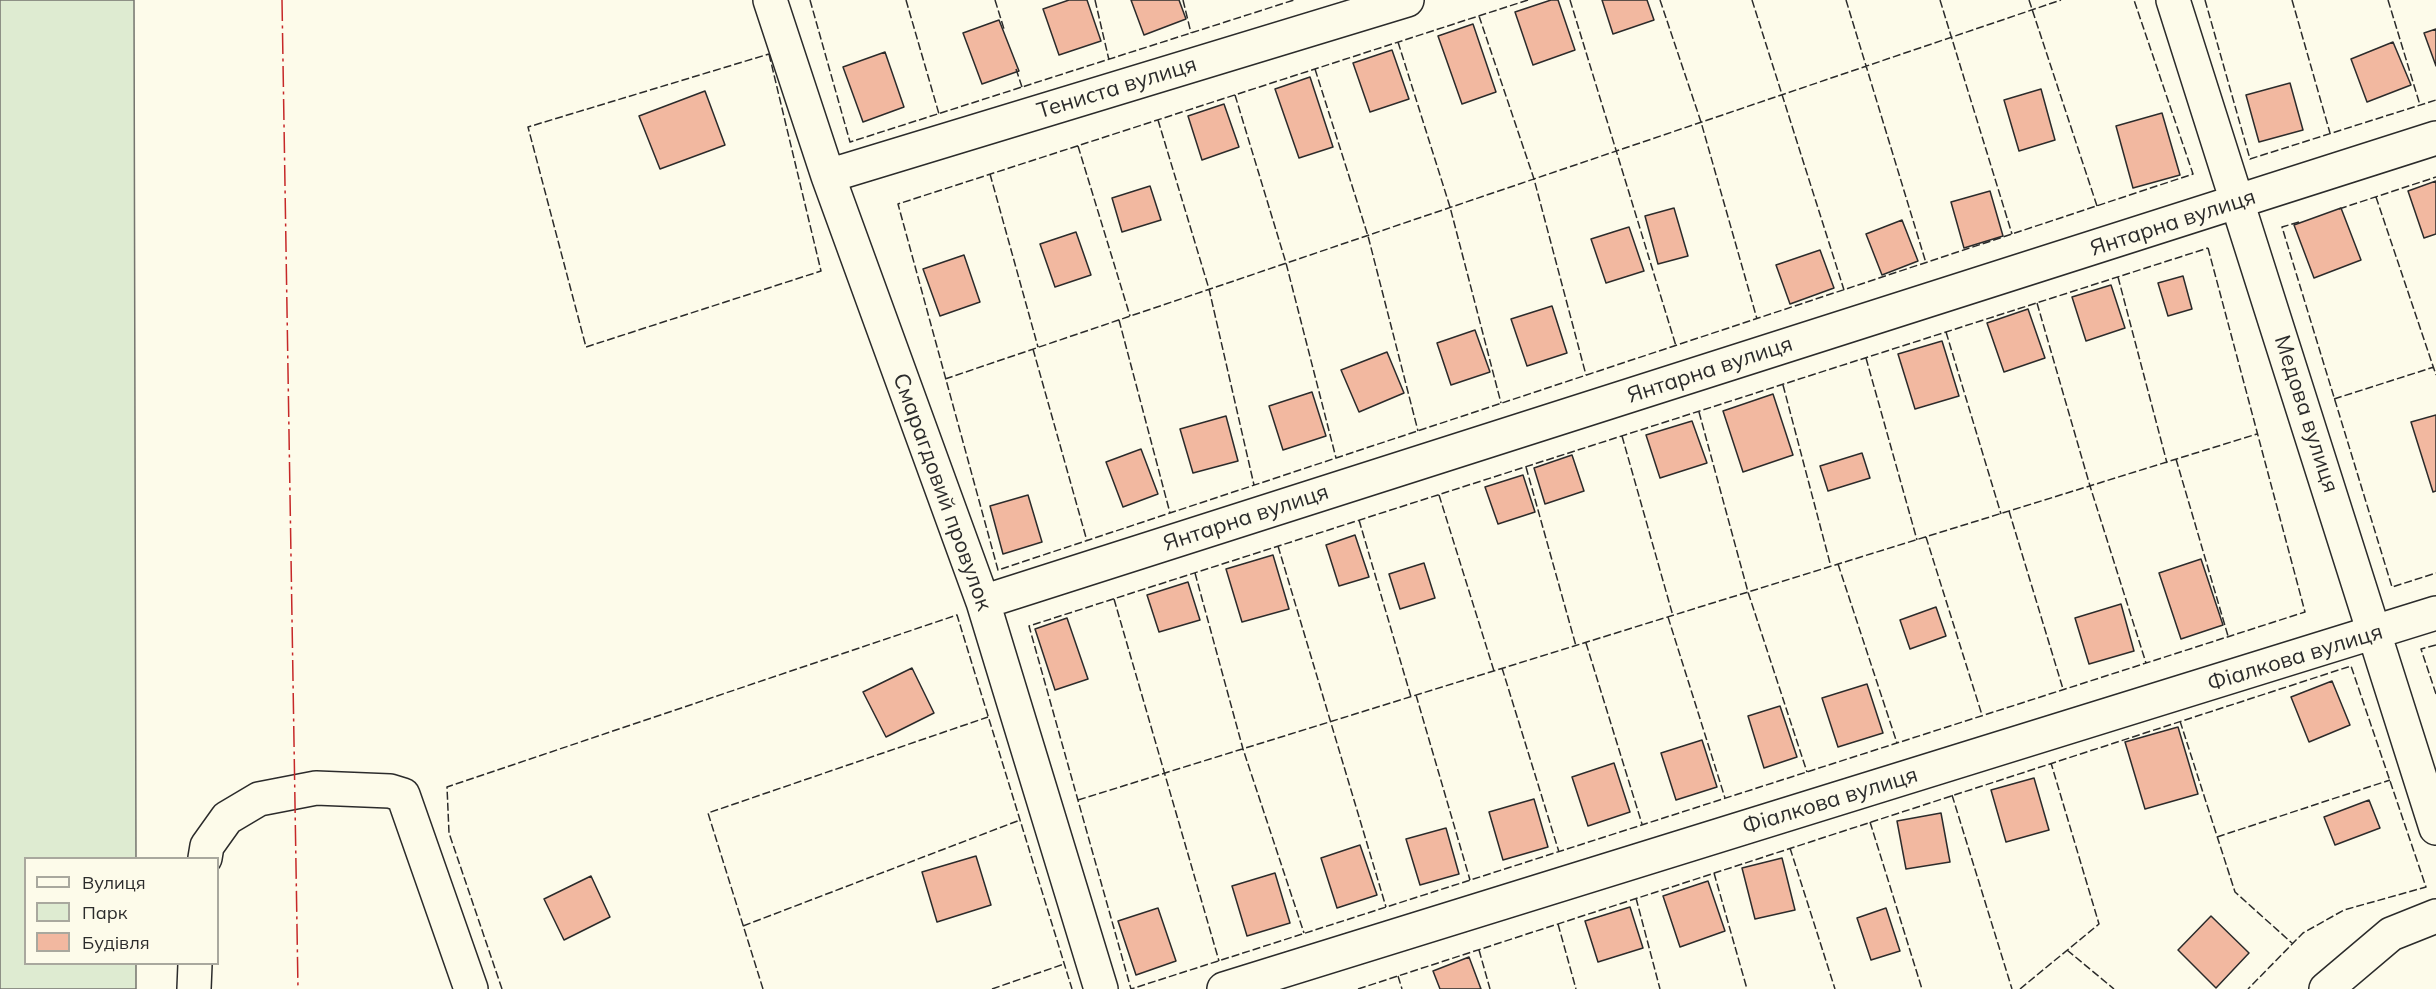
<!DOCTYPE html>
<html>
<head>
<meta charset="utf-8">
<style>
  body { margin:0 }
  #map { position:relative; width:2436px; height:989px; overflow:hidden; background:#fdfbea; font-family:Mulish,sans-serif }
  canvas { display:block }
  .legend { position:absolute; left:24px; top:857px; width:195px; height:108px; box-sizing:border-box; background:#fdfbea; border:2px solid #a9a89e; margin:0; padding:8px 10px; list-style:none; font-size:18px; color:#2b2b2b }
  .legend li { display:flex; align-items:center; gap:12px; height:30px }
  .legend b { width:30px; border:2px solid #a9a89e }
</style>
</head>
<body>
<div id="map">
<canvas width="2436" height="989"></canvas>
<ul class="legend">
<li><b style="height:8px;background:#fdfbea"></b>Вулиця</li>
<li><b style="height:16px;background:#deebd1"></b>Парк</li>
<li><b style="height:16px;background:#f2b8a0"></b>Будівля</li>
</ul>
</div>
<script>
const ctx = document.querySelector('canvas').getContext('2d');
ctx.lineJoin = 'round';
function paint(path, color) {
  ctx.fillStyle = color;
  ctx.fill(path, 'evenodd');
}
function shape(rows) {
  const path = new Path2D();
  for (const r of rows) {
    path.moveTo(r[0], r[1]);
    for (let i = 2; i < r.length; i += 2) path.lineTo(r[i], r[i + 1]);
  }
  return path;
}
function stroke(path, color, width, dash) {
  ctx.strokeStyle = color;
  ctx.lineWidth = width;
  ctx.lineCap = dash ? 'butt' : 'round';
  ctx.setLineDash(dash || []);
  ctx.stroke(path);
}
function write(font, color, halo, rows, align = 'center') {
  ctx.font = font + ' Mulish,sans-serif';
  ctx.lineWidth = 4.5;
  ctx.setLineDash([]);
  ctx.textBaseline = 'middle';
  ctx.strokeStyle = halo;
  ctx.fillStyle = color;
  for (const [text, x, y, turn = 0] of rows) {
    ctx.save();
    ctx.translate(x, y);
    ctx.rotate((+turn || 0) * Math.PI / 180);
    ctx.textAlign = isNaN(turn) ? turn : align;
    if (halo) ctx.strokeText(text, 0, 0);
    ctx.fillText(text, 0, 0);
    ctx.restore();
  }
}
const green = shape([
  [0,0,134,0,136,858,26,858,26,964,136,964,136,989,0,989,0,0]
]);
paint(green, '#deebd1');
stroke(green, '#74746e', 1.5);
const building = shape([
  [1069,0,1087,0,1101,41,1059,55,1043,9,1069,0],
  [1131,0,1179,0,1186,19,1144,35,1131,0],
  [1551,0,1558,0,1575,50,1533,65,1515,12,1551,0],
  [1602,0,1647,0,1654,20,1613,34,1602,0],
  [999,20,1019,71,982,84,963,33,999,20],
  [1473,24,1496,92,1462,104,1438,36,1473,24],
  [2436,29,2436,66,2424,33,2436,29],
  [2393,42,2411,85,2367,102,2351,59,2393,42],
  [1392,50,1409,99,1370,112,1353,63,1392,50],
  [885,52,904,107,863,122,843,67,885,52],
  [1310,77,1333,147,1299,158,1275,89,1310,77],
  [2290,83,2303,130,2259,142,2246,95,2290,83],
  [2041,89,2055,140,2019,151,2004,100,2041,89],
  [705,91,725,145,660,169,639,116,705,91],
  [1224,104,1239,147,1202,160,1188,116,1224,104],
  [2162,113,2180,175,2133,188,2116,126,2162,113],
  [2436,181,2436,234,2424,238,2408,191,2436,181],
  [1150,186,1161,220,1122,232,1112,198,1150,186],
  [1990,191,2003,236,1964,248,1951,202,1990,191],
  [1674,208,1688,256,1658,264,1645,216,1674,208],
  [2341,208,2361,260,2314,278,2294,225,2341,208],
  [1902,220,1918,261,1882,275,1866,234,1902,220],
  [1629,227,1644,271,1606,283,1591,239,1629,227],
  [1076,232,1091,275,1055,287,1040,244,1076,232],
  [1820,250,1834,288,1790,304,1776,265,1820,250],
  [964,255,980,302,940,316,923,269,964,255],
  [2183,276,2192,309,2168,316,2158,283,2183,276],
  [2111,285,2125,328,2086,341,2072,297,2111,285],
  [1552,306,1567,353,1527,366,1511,319,1552,306],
  [2028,309,2045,358,2004,372,1987,323,2028,309],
  [1475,330,1490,372,1451,385,1437,343,1475,330],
  [1942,341,1959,396,1915,409,1898,354,1942,341],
  [1387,352,1404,393,1359,412,1341,370,1387,352],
  [1312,392,1326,436,1283,450,1269,406,1312,392],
  [1773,394,1793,455,1743,472,1723,411,1773,394],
  [2436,415,2436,491,2433,492,2411,422,2436,415],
  [1226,416,1238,461,1193,473,1180,429,1226,416],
  [1692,421,1707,463,1660,478,1646,435,1692,421],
  [1141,449,1158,494,1123,507,1106,462,1141,449],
  [1862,453,1870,478,1828,491,1820,466,1862,453],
  [1572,455,1584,491,1545,504,1534,468,1572,455],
  [1523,475,1535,512,1498,524,1485,487,1523,475],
  [1028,495,1042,542,1003,554,990,506,1028,495],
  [1355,535,1369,577,1339,586,1326,545,1355,535],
  [1273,555,1289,609,1242,622,1226,569,1273,555],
  [2201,559,2223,625,2181,639,2159,573,2201,559],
  [1424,563,1435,598,1400,609,1389,574,1424,563],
  [1188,582,1200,620,1159,632,1147,595,1188,582],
  [2121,604,2134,651,2089,664,2075,618,2121,604],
  [1936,607,1946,636,1910,649,1900,620,1936,607],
  [1067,618,1088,679,1055,690,1035,629,1067,618],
  [912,668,934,713,886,737,863,692,912,668],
  [2332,681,2350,725,2309,742,2291,697,2332,681],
  [1867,684,1883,733,1838,747,1822,698,1867,684],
  [1780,706,1797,757,1764,768,1748,716,1780,706],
  [2178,727,2198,794,2145,809,2125,742,2178,727],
  [1702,740,1717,787,1676,800,1661,753,1702,740],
  [1614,763,1630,812,1588,826,1572,777,1614,763],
  [2034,778,2049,830,2006,842,1991,790,2034,778],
  [1534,799,1548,847,1503,860,1489,812,1534,799],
  [2369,800,2380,828,2335,845,2324,817,2369,800],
  [1941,813,1950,862,1906,869,1897,821,1941,813],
  [1446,828,1459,874,1420,885,1406,839,1446,828],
  [1360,845,1377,895,1337,908,1321,858,1360,845],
  [976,856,991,905,937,922,922,872,976,856],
  [1782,858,1795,910,1755,919,1742,868,1782,858],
  [1275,873,1290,923,1247,936,1232,886,1275,873],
  [591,876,610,917,564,940,544,899,591,876],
  [1708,881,1725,931,1680,947,1663,896,1708,881],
  [1630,907,1643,948,1598,962,1585,921,1630,907],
  [1158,908,1176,961,1136,975,1118,921,1158,908],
  [1886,908,1900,951,1871,960,1857,918,1886,908],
  [2211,916,2249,953,2216,988,2178,950,2211,916],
  [1469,957,1481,989,1440,989,1433,971,1469,957]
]);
paint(building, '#f2b8a0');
stroke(building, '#2b2b2b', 1.5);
const minor = shape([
  [770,0,828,176,983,602,1101,989],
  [2173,0,2436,828],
  [828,176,1407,0],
  [983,602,2436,138],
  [205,858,207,846,227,818,259,799,316,788,390,791,403,795,471,989],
  [194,989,195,964],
  [1224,989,2436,613],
  [2326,989,2391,934,2436,916]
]);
stroke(minor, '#2b2b2b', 36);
stroke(minor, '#fdfbea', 33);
stroke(shape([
  [810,0,850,142,1294,0],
  [906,0,939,114],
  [995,0,1004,29],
  [1095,0,1109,60],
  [1183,0,1191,33],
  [1528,0,898,204,998,570,2193,174,2134,0],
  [1570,0,1676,346],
  [1660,0,1701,122,1757,319],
  [1752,0,1844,290],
  [1846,0,1926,263],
  [1940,0,2012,234],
  [2029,0,2097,206],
  [2205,0,2250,159,2436,100],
  [2292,0,2330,133],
  [2388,0,2420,105],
  [1479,16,1534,179,1586,375],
  [1398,42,1450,207,1501,403],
  [769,54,821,271,586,347,528,127,769,54],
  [1016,69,1022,87],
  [1315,69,1368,236,1418,431],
  [1235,95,1286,263,1336,458],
  [1158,120,1209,289,1254,485],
  [1078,146,1130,316],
  [990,174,1038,347],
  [2376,197,2436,375],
  [2339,209,2436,177],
  [2299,222,2282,227,2392,587,2436,573],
  [2208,248,2305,612,1131,989,1029,626,2208,248],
  [2118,277,2167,463],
  [2037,303,2090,486,2146,663],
  [1119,320,1170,513],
  [1946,332,2001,514],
  [1033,349,1087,541],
  [1866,358,1917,540],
  [945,379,2061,0],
  [1783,385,1831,567],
  [2334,399,2434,367],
  [1699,412,1748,592,1807,772],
  [1622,436,1673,616],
  [2176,459,2228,636],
  [1526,467,1576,646],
  [1439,495,1494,671],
  [2009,511,2063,689],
  [1359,520,1411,697],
  [1926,537,1982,715],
  [1278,546,1386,907],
  [1838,564,1897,743],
  [1195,573,1243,749,1304,933],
  [1114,599,1219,961],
  [1668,617,1725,798],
  [1586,643,1642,824],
  [2436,645,2421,649,2436,694],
  [1502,668,1559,852],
  [1416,695,1470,880],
  [2180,721,2235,892,2293,944],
  [1952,795,2012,989],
  [1078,800,2257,434],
  [1870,822,1922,989],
  [2217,837,2390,780],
  [1790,848,1835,989],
  [1714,873,1747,989],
  [1636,898,1660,989],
  [1558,924,1576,989],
  [743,926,1020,820],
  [1479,950,1490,989],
  [2067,950,2114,989],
  [1398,976,1402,989],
  [502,989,449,833,447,787,957,615,1072,989],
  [763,989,708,813,988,717],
  [992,989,1064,964],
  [1358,989,2351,666,2426,887,2344,910,2303,933,2248,989],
  [2020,989,2099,924,2051,763]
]), '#2b2b2b', 1.5, [8, 3]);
stroke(shape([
  [282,0,298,989]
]), '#c62828', 1.5, [21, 4.5, 3, 4.5]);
write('22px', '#2b2b2b', '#fdfbea', [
  ["Тениста вулиця",1117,88,-17],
  ["Янтарна вулиця",2173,223,-18],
  ["Янтарна вулиця",1710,370,-18],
  ["Медова вулиця",2306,414,72],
  ["Смарагдовий провулок",942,492,70],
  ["Янтарна вулиця",1246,518,-18],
  ["Фіалкова вулиця",2295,658,-17],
  ["Фіалкова вулиця",1830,801,-17]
]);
</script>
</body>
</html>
